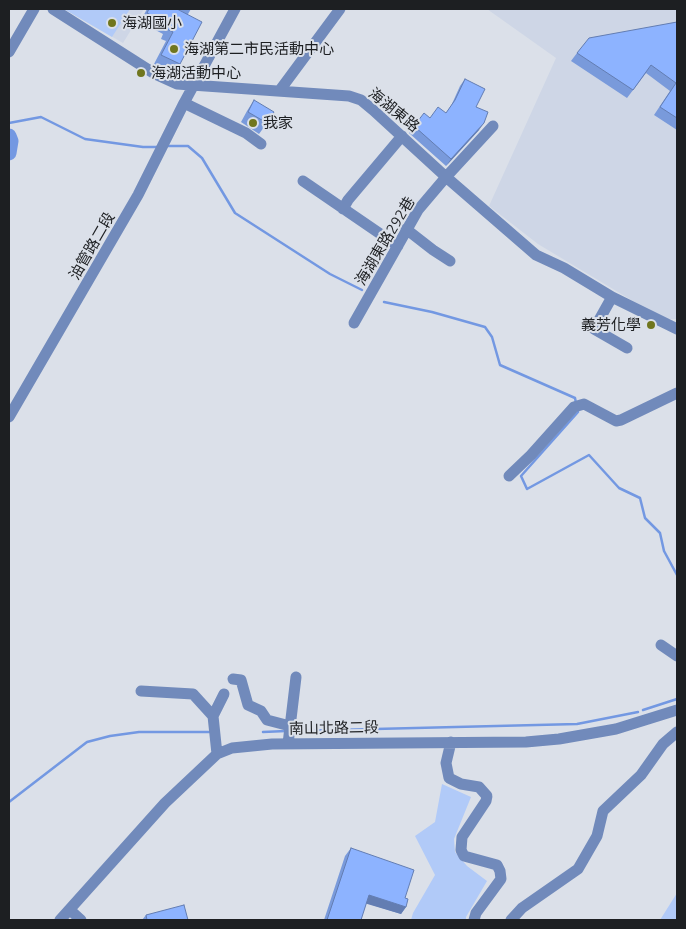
<!DOCTYPE html>
<html>
<head>
<meta charset="utf-8">
<style>
  body { margin:0 }
  #map { position:relative; width:686px; height:929px; overflow:hidden; background:#dbe0e9; font-family:Ubuntu,sans-serif }
  canvas { display:block }
  .frame { position:absolute; inset:0; border:10px solid #1d1f22; pointer-events:none }
</style>
</head>
<body>
<div id="map">
<canvas width="686" height="929"></canvas>
<div class="frame"></div>
</div>
<script>
const ctx = document.querySelector('canvas').getContext('2d');
ctx.lineJoin = 'round';
function paint(path, color) {
  ctx.fillStyle = color;
  ctx.fill(path, 'evenodd');
}
function shape(rows) {
  const path = new Path2D();
  for (const r of rows) {
    path.moveTo(r[0], r[1]);
    for (let i = 2; i < r.length; i += 2) path.lineTo(r[i], r[i + 1]);
  }
  return path;
}
function stroke(path, color, width, dash) {
  ctx.strokeStyle = color;
  ctx.lineWidth = width;
  ctx.lineCap = dash ? 'butt' : 'round';
  ctx.setLineDash(dash || []);
  ctx.stroke(path);
}
function write(font, color, halo, rows, align = 'center') {
  ctx.font = font + ' Ubuntu,"Noto Sans TC",sans-serif';
  ctx.lineWidth = 4;
  ctx.setLineDash([]);
  ctx.textBaseline = 'middle';
  ctx.strokeStyle = halo;
  ctx.fillStyle = color;
  for (const [text, x, y, turn = 0] of rows) {
    ctx.save();
    ctx.translate(x, y);
    ctx.rotate((+turn || 0) * Math.PI / 180);
    ctx.textAlign = isNaN(turn) ? turn : align;
    if (halo) ctx.strokeText(text, 0, 0);
    ctx.fillText(text, 0, 0);
    ctx.restore();
  }
}
paint(shape([
  [64,9,144,9,123,43],
  [487,9,677,9,677,319,663,319,538,244,489,206,556,58]
]), '#ced6e6');
paint(shape([
  [64,9,130,9,112,37],
  [442,784,471,797,454,839,455,852,467,866,487,881,466,917,466,920,411,920,413,913,435,875,415,836,435,822],
  [677,893,677,920,660,920]
]), '#b1caf8');
stroke(shape([
  [9,123,41,117,85,139,143,147,158,147],
  [166,146,188,146,202,158,235,213,330,274,362,290],
  [384,302,432,312,485,327,492,337,500,365,575,398,576,403],
  [577,409,578,412,521,476,527,489,589,455,619,488,640,498,645,518,660,533,664,551,677,575],
  [643,710,677,699],
  [294,731,577,724,638,712],
  [263,732,286,731],
  [9,802,87,742,110,736,139,732,209,732]
]), '#7398e2', 2.5);
stroke(shape([
  [9,136,11,141,9,153]
]), '#7398e2', 15);
stroke(shape([
  [53,9,155,74,177,84,349,96,361,100,373,110,446,177,536,255,564,268,612,297,677,329],
  [9,52,34,9],
  [280,90,340,9],
  [184,103,246,133,261,144],
  [303,181,398,246],
  [343,209,348,200,402,136],
  [406,229,433,250,450,261],
  [612,297,594,329,627,348],
  [354,323,418,210,446,177,493,126],
  [9,417,138,195,184,103,235,9],
  [509,476,531,455,574,407,584,404,616,421,621,420,677,393],
  [661,645,677,656],
  [233,679,241,680,248,705,261,711,267,720,290,726],
  [141,691,193,694,213,716,217,754],
  [213,716,224,694],
  [451,742,446,763,449,778,461,784,479,787,487,796,486,801,462,837,461,850,464,856,497,865,500,871,501,879,476,913,474,920],
  [288,744,296,677],
  [70,910,81,920],
  [60,920,165,803,217,754,232,748,272,744,526,742,559,739,616,729,677,710],
  [511,920,522,908,578,869,597,836,603,811,641,775,663,744,677,732]
]), '#718abb', 11);
paint(shape([
  [147,9,177,9,183,12,178,9,191,9,188,14,180,64,173,74,154,64,166,41,161,39,163,34,140,22],
  [677,22,677,130,654,115,670,91,646,73,627,98,571,61,577,53],
  [465,79,476,107,479,130,446,166,409,133,414,126,430,118,446,113,451,106,460,86],
  [254,100,267,123,259,134,241,122,247,111],
  [351,848,405,898,406,907,401,914,366,903,361,920,324,920,345,856],
  [146,915,188,920,142,920]
]), '#799adb');
paint(shape([
  [484,123,479,130,446,166,451,159],
  [369,895,406,907,401,914,364,903]
]), '#637db2');
const building = shape([
  [149,9,177,9,202,22,180,64,161,55,173,32,167,29,170,25,147,13,149,9],
  [677,22,677,118,660,107,676,83,651,65,633,90,577,53,589,38,677,22],
  [465,79,485,89,476,107,488,112,484,123,451,159,414,126,424,113,430,118,438,107,446,113,455,100,465,79],
  [254,100,274,112,267,123,248,112,254,100],
  [351,848,414,870,405,898,408,899,406,907,369,895,361,920,327,920,351,848],
  [184,905,188,920,147,920,146,915,184,905]
]);
paint(building, '#8db3ff');
stroke(building, '#637db2', 1);
for (const [x, y, r, color] of [
  [112,23,5,"#70761e"],
  [174,49,5,"#70761e"],
  [141,73,5,"#70761e"],
  [253,123,5,"#70761e"],
  [651,325,5,"#70761e"]
]) {
  const dot = new Path2D();
  dot.arc(x, y, r, 0, 2 * Math.PI);
  ctx.fillStyle = color;
  ctx.fill(dot);
  stroke(dot, '#dbe0e9', 2);
}
write('15px', '#1d1f22', '#dbe0e9', [
  ["海湖國小",122,23],
  ["海湖第二市民活動中心",184,49],
  ["海湖活動中心",151,73],
  ["我家",263,123],
  ["義芳化學",641,325,"right"]
], 'left');
write('15px', '#1d1f22', '#dbe0e9', [
  ["海湖東路",394,110,39],
  ["海湖東路292巷",385,241,-59],
  ["油管路二段",92,246,-60],
  ["南山北路二段",334,728,-1]
]);
</script>
</body>
</html>
